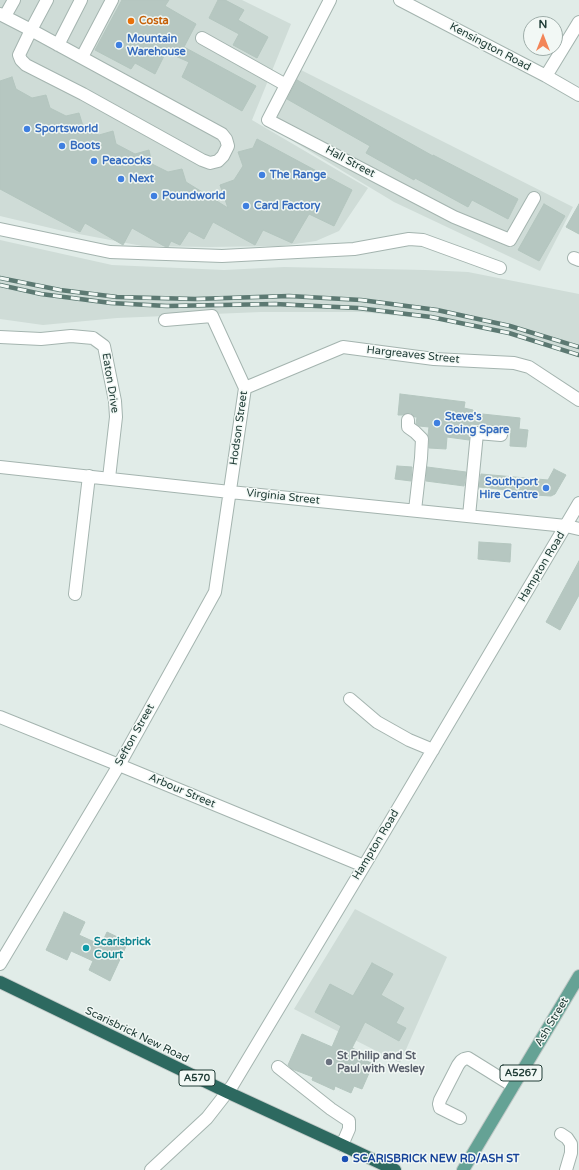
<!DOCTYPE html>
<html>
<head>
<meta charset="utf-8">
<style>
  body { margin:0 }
  #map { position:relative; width:579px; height:1170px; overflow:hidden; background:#e1ece8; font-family:"Varela Round",sans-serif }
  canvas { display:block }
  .north { position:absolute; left:523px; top:16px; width:40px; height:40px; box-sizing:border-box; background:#f2f8f5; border:1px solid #9eada9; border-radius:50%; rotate:0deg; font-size:11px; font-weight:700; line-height:16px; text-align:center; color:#213d37 }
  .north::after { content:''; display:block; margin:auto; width:14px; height:18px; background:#f38558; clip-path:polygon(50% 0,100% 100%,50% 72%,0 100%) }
</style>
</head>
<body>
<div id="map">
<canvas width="579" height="1170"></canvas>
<div class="north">N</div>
</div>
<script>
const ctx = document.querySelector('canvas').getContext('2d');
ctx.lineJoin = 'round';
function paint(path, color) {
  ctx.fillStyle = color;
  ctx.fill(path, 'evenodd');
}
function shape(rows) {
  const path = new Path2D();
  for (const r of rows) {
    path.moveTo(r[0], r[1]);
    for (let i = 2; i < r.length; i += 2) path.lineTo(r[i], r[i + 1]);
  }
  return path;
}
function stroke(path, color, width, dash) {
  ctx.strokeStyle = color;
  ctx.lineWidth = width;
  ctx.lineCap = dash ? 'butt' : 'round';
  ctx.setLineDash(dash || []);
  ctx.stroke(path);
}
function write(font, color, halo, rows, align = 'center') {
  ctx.font = font + ' "Varela Round",sans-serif';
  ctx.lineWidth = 3;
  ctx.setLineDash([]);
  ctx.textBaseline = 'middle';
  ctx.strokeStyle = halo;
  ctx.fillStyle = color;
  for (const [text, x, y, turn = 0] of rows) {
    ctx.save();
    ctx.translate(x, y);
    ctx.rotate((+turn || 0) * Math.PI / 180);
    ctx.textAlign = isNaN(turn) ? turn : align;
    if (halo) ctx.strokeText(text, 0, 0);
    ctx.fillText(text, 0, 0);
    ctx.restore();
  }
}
paint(shape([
  [0,0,242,0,291,24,252,120,368,188,339,231,316,241,281,246,209,247,142,246,63,231,0,216],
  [299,69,573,207,540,271,394,202,268,126],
  [0,240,112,265,224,270,284,267,425,270,468,272,579,294,579,354,551,344,446,321,362,312,261,312,117,318,43,325,0,319],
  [355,909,447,957,400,1063,294,1009]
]), '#cfdcd7');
const building = shape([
  [122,0,169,0,165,6,196,24,184,47,256,86,242,111,182,77,189,62,166,52,155,74,135,63,131,69,95,50,122,0],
  [218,0,225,0,244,10,238,20,268,37,257,58,233,45,239,34,209,18,218,0],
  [12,77,16,89,32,98,46,95,50,108,66,116,79,113,83,126,99,135,113,131,116,144,135,154,149,150,152,164,168,172,182,169,186,182,228,208,220,185,234,180,243,166,238,152,253,148,257,139,352,190,334,226,309,214,292,243,263,230,255,245,213,222,204,239,189,231,180,245,171,241,168,247,164,246,132,228,123,245,85,223,80,232,0,189,0,81,12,77],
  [297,80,433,156,433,155,518,199,508,219,472,200,468,207,415,178,414,180,366,153,370,146,287,99,297,80],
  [544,204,565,216,539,261,518,250,544,204],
  [579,204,579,234,566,227,579,204],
  [400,394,465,402,464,408,473,410,473,413,520,418,519,429,528,430,526,447,510,446,511,428,471,424,469,440,447,437,446,449,429,448,429,439,428,435,429,427,419,426,416,424,417,417,415,417,411,413,408,413,402,415,398,415,400,394],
  [397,466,412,467,411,481,395,479,397,466],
  [427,467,466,472,464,486,426,481,427,467],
  [554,469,566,475,555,494,551,496,535,495,535,493,479,487,481,474,548,480,554,469],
  [479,542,511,544,510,562,478,559,479,542],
  [579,561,579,595,560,630,546,622,579,561],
  [64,912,85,922,79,935,101,945,107,932,128,942,110,981,89,970,93,961,71,951,67,960,46,950,64,912],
  [372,963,393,974,381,995,404,1008,396,1023,406,1028,399,1041,365,1022,352,1048,368,1055,365,1060,373,1064,362,1089,354,1086,351,1093,335,1086,334,1090,312,1080,313,1077,292,1069,288,1065,302,1034,332,1047,341,1026,315,1012,330,984,353,996,372,963]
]);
paint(building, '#b6c7c1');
stroke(building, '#b4c6bf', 1);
const minor = shape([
  [330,0,268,120,454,217,510,240,534,198],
  [400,0,546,76,579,95],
  [0,14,31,30,19,55,21,60,26,65,83,94,202,160,210,163,218,161,223,156,228,146,226,139,222,134,31,30,47,0],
  [5,16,14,0],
  [202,38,286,85],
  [58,45,81,0],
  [82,57,112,0],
  [546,76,579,22],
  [0,229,110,252,222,256,354,249,409,239,423,240,500,268],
  [574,258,579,260],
  [0,337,41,339,71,336,93,338,104,346,115,401,116,417,109,478],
  [245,388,343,347,434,359,514,363,529,367,579,400],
  [408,420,408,427,415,432,422,439,421,458,415,510],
  [0,467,230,492,566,526,579,529],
  [469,516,477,433,501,435],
  [75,594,89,476],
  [350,699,377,722,409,740,433,750],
  [0,717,119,765,364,866],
  [0,964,119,765,215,592,245,388,212,316,165,320],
  [278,1067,331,1109,349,1121,349,1129,342,1145],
  [460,1118,440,1108,439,1104,440,1100,458,1065,461,1061,464,1059,468,1058,513,1086],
  [561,1134,567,1138,571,1144,571,1153,566,1170],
  [151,1170,207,1118,232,1086,364,866,579,503]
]);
const major = shape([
  [463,1170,579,976]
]);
const highway = shape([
  [0,982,227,1092,342,1145,395,1170]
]);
stroke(minor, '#a4b4af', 14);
stroke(major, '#c1c9c7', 14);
stroke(highway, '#c1c9c7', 14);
stroke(minor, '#fff', 12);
stroke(major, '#65a295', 12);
stroke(highway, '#2d6960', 12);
const rail = shape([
  [0,278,60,290,117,297,195,299,289,296,361,300,437,310,510,326,579,347],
  [0,285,41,294,111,303,167,306,275,304,358,308,431,317,509,333,579,355]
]);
stroke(rail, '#5c7972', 4.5);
stroke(rail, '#f2f8f5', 3, [9]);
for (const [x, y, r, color] of [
  [131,21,4,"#e8710a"],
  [119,45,4,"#3f7fe0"],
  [27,129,4,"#3f7fe0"],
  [62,146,4,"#3f7fe0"],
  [94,161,4,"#3f7fe0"],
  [262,175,4,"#3f7fe0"],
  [121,179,4,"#3f7fe0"],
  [154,196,4,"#3f7fe0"],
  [246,206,4,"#3f7fe0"],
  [437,423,4,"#3f7fe0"],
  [546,488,4,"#3f7fe0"],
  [86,948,4,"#0f9aa8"],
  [329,1062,4,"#6b7280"],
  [345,1159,4,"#1a4fb4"]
]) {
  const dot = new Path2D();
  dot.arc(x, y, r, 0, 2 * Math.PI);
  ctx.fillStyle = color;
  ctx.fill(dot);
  stroke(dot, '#f2f8f5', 1.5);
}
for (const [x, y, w] of [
  [521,1073,42],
  [197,1078,36]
]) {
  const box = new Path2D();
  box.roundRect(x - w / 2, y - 8, w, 16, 3);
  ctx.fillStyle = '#f2f8f5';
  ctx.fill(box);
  stroke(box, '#213d37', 1);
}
write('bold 10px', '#213d37', null, [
  ["A5267",521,1073],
  ["A570",197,1078]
]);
write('bold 11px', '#c56008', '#f2f8f5', [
  ["Costa",139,21]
], 'left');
write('bold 11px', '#366cbe', '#f2f8f5', [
  ["Mountain",127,39],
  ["Warehouse",127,52],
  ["Sportsworld",35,129],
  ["Boots",70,146],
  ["Peacocks",102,161],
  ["The Range",270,175],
  ["Next",129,179],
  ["Poundworld",162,196],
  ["Card Factory",254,206],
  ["Steve's",445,417],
  ["Going Spare",445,430],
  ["Southport",538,482,"right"],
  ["Hire Centre",538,495,"right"]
], 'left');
write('11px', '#213d37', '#f2f8f5', [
  ["Kensington Road",490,47,28],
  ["Hall Street",350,162,28],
  ["Hargreaves Street",413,355,6],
  ["Eaton Drive",110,383,81],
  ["Hodson Street",239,428,-82],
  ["Virginia Street",283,497,6],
  ["Hampton Road",542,567,-59],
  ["Sefton Street",135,735,-61],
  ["Arbour Street",182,791,23],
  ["Hampton Road",376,845,-59],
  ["Ash Street",552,1022,-59],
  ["Scarisbrick New Road",137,1035,26]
]);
write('bold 11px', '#0d838f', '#f2f8f5', [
  ["Scarisbrick",94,942],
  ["Court",94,955]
], 'left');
write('bold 11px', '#5b616d', '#f2f8f5', [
  ["St Philip and St",337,1056],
  ["Paul with Wesley",337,1069]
], 'left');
write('bold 11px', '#164399', '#f2f8f5', [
  ["SCARISBRICK NEW RD/ASH ST",353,1159]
], 'left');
</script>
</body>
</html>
